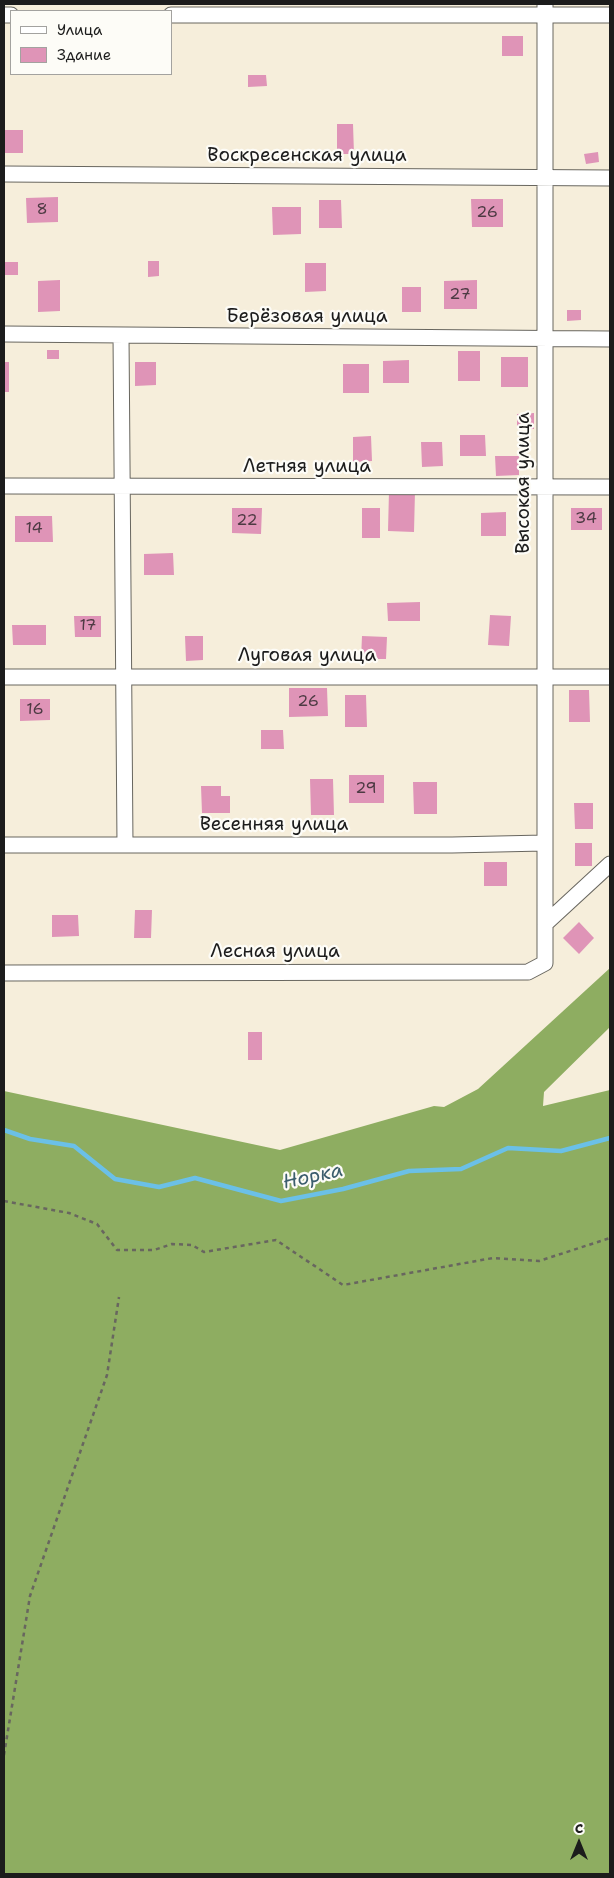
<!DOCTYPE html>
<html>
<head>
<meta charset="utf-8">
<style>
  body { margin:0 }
  #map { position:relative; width:614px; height:1878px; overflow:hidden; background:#f6eedb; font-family:"Shantell Sans",sans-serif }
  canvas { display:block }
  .frame { position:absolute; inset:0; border:5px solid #1c1c1c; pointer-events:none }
  .legend { position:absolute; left:10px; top:10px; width:162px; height:65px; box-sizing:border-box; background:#fdfcf7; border:1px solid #a3a29f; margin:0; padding:6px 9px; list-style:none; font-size:15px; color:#1c1c1c }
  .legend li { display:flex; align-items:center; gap:10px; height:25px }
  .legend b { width:25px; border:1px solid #a3a29f }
  .north { position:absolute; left:554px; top:1818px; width:50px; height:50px; -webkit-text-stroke:4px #fdfcf7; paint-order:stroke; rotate:0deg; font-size:14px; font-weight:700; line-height:20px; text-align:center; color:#1c1c1c }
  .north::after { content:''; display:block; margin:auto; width:18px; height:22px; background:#1c1c1c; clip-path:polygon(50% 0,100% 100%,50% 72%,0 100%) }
</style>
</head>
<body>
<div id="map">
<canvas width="614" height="1878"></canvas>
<div class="frame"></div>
<ul class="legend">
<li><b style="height:6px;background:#fff"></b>Улица</li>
<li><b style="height:14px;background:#df94b7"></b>Здание</li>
</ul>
<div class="north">С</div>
</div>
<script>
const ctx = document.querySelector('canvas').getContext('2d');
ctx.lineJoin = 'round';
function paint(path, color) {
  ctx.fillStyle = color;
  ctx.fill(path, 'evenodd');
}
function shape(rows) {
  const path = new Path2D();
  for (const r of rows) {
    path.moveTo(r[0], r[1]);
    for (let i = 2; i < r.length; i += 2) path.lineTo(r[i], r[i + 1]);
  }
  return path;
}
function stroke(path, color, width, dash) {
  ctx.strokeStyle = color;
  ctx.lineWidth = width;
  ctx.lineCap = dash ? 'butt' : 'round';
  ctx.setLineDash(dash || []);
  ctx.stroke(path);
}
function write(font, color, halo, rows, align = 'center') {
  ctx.font = font + ' "Shantell Sans",sans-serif';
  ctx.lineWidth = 4.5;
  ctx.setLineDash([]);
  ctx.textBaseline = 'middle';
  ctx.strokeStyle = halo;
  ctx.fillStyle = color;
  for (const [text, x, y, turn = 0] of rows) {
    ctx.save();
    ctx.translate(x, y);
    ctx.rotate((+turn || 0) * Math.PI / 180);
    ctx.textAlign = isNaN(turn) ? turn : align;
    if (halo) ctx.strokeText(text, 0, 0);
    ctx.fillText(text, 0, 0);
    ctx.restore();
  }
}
paint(shape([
  [610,968,610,1027,544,1092,543,1106,610,1090,610,1874,4,1874,4,1091,280,1150,434,1106,444,1107,478,1089]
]), '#8ead61');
stroke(shape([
  [4,1130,30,1139,74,1146,115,1179,159,1187,195,1178,281,1201,343,1189,409,1171,461,1169,508,1148,561,1151,610,1138]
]), '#6bc0e7', 4.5);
paint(shape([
  [502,36,523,36,523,56,502,56],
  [248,75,266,75,267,86,248,87],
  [337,124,353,124,354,154,337,154],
  [4,130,23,130,23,153,4,153],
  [598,152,599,162,586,164,584,154],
  [58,197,58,222,27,223,26,198],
  [471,199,503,199,503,227,472,227],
  [319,200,341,200,342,228,319,228],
  [272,207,301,207,301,234,273,235],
  [148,261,159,261,159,276,148,277],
  [4,262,18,262,18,275,4,275],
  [305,263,326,263,326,291,305,292],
  [60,280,60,311,38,312,38,281],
  [477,280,477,309,444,309,444,281],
  [402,287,421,287,421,312,402,312],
  [567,310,581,310,581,320,567,321],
  [47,350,59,350,59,359,47,359],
  [458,351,480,351,480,381,458,381],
  [501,357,528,357,528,387,501,387],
  [409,360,409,383,383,383,383,361],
  [4,362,9,362,9,392,4,392],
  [135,362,156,362,156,385,135,386],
  [343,364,369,364,369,393,343,393],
  [534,413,534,429,517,429,517,414],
  [460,435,485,435,486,456,460,456],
  [371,436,372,461,353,462,353,437],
  [421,442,442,442,443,466,422,467],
  [495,456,519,456,519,475,496,476],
  [389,491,415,491,414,532,388,531],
  [232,508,262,508,261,534,232,533],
  [362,508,380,508,380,538,362,538],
  [571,508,602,508,602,530,571,530],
  [506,512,506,536,481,536,481,513],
  [15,516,52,516,53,542,15,542],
  [173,553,174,575,144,575,144,554],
  [420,602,420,621,388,621,387,603],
  [490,615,511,616,509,646,488,645],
  [74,616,101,616,101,637,75,637],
  [12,625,46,625,46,645,13,645],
  [185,636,203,636,203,660,186,661],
  [362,636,387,637,386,659,361,659],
  [289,688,327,688,328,716,289,717],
  [569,690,589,690,590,722,569,722],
  [345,695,366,695,367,727,345,727],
  [20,699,50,699,50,720,20,721],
  [261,730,283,730,284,749,261,749],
  [349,775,384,775,384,803,349,803],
  [310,779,333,779,334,815,311,815],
  [413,782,437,782,437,814,414,814],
  [201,786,221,786,221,796,230,796,230,813,202,813],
  [574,803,593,803,593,829,575,829],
  [575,843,592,843,592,866,575,866],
  [484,862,507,862,507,886,484,886],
  [135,910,152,910,151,938,134,938],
  [52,915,78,915,79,936,52,937],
  [579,922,594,938,579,954,563,938],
  [248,1032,262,1032,262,1060,248,1060]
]), '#df94b7');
const street = shape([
  [4,15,11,15],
  [171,15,610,15],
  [4,174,610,178],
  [4,334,610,339],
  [121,335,125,845],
  [4,486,610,487],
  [4,677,610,677],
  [4,845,452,845,544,843],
  [545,924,610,864],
  [4,973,528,972,545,963,545,4]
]);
stroke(street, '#68665f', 17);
stroke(shape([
  [4,1201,69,1213,97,1224,117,1250,154,1250,172,1244,192,1245,204,1252,276,1240,343,1285,493,1258,539,1261,610,1238],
  [4,1755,30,1596,107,1375,119,1297]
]), '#68665f', 2.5, [4, 4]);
stroke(street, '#fff', 15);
write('16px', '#4d3a43', null, [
  ["8",42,210],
  ["26",487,213],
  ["27",460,295],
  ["34",586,519],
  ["22",247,521],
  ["14",34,529],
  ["17",88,626],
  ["26",308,702],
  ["16",35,710],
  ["29",366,789]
]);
write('19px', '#1c1c1c', '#fdfcf7', [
  ["Воскресенская улица",307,156],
  ["Берёзовая улица",307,317],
  ["Летняя улица",307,467],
  ["Высокая улица",524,483,-90],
  ["Луговая улица",307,656],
  ["Весенняя улица",274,825],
  ["Лесная улица",275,952]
]);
write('italic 20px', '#3c5e6d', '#fdfcf7', [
  ["Норка",313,1177,-12]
]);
</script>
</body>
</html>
